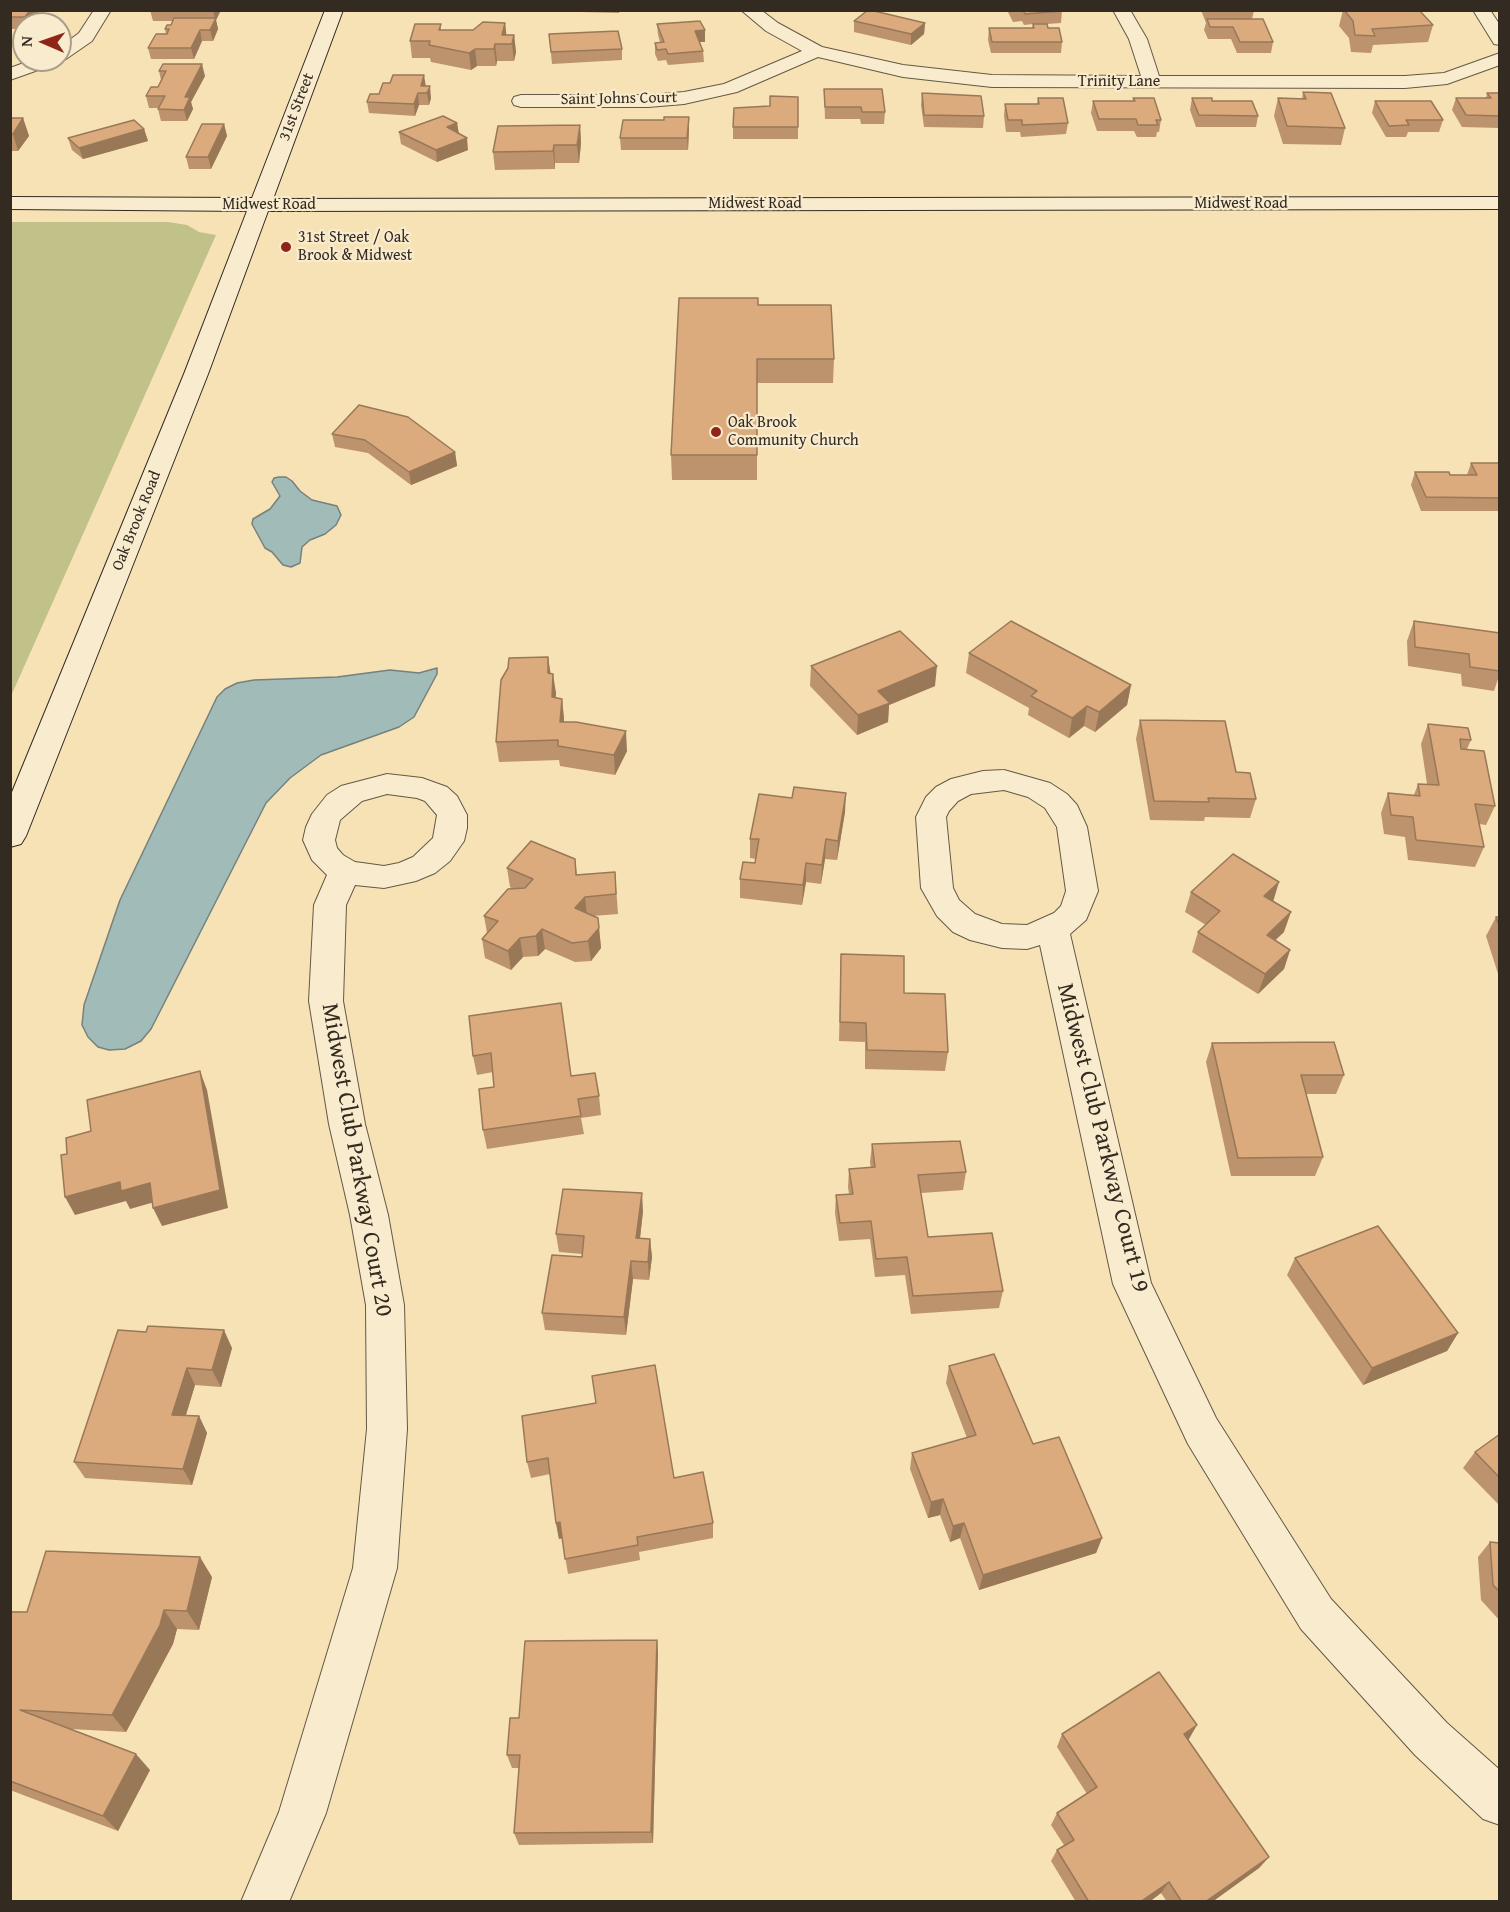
<!DOCTYPE html>
<html>
<head>
<meta charset="utf-8">
<style>
  body { margin:0 }
  #map { position:relative; width:1510px; height:1912px; overflow:hidden; background:#f6e2b4; font-family:"Gentium Book Plus",serif }
  canvas { display:block }
  .frame { position:absolute; inset:0; border:12px solid #332a21; pointer-events:none }
  .north { position:absolute; left:12px; top:12px; width:60px; height:60px; box-sizing:border-box; background:#f9ecce; border:2px solid #aa9e89; border-radius:50%; rotate:272deg; font-size:16px; font-weight:700; line-height:24px; text-align:center; color:#332a21 }
  .north::after { content:''; display:block; margin:auto; width:21px; height:27px; background:#8f2418; clip-path:polygon(50% 0,100% 100%,50% 72%,0 100%) }
</style>
</head>
<body>
<div id="map">
<canvas width="1510" height="1912"></canvas>
<div class="frame"></div>
<div class="north">N</div>
</div>
<script>
const ctx = document.querySelector('canvas').getContext('2d');
ctx.lineJoin = 'round';
function paint(path, color) {
  ctx.fillStyle = color;
  ctx.fill(path, 'evenodd');
}
function shape(rows) {
  const path = new Path2D();
  for (const r of rows) {
    path.moveTo(r[0], r[1]);
    for (let i = 2; i < r.length; i += 2) path.lineTo(r[i], r[i + 1]);
  }
  return path;
}
function stroke(path, color, width, dash) {
  ctx.strokeStyle = color;
  ctx.lineWidth = width;
  ctx.lineCap = dash ? 'butt' : 'round';
  ctx.setLineDash(dash || []);
  ctx.stroke(path);
}
function write(font, color, halo, rows, align = 'center') {
  ctx.font = font + ' "Gentium Book Plus",serif';
  ctx.lineWidth = 4.5;
  ctx.setLineDash([]);
  ctx.textBaseline = 'middle';
  ctx.strokeStyle = halo;
  ctx.fillStyle = color;
  for (const [text, x, y, turn = 0] of rows) {
    ctx.save();
    ctx.translate(x, y);
    ctx.rotate((+turn || 0) * Math.PI / 180);
    ctx.textAlign = isNaN(turn) ? turn : align;
    if (halo) ctx.strokeText(text, 0, 0);
    ctx.fillText(text, 0, 0);
    ctx.restore();
  }
}
paint(shape([
  [11,222,168,222,187,225,199,232,216,235,11,696]
]), '#c0c28a');
const water = shape([
  [279,477,286,477,292,481,300,491,312,500,337,506,341,515,336,525,325,534,310,540,302,547,300,563,291,567,283,565,272,552,265,548,252,524,253,519,270,509,280,496,272,482,274,478,279,477],
  [437,668,437,674,414,717,399,727,321,755,290,778,266,803,151,1029,141,1041,125,1049,109,1050,98,1047,88,1037,82,1025,84,1005,120,900,217,697,225,689,237,683,254,680,337,677,390,670,419,673,437,668]
]);
paint(water, '#a1bbb8');
stroke(water, '#75817c', 1.5);
const minor = shape([
  [94,10,111,10,92,41,66,59,60,60,58,60,60,60,60,47,79,33,94,10],
  [741,10,761,10,778,23,822,47,903,65,992,75,1141,76,1129,39,1113,10,1130,10,1147,39,1159,76,1405,76,1444,73,1500,53,1500,65,1447,84,1405,88,992,87,903,77,818,57,737,92,684,104,648,107,521,107,514,105,512,101,514,97,521,95,648,95,684,92,724,84,802,51,766,31,741,10],
  [1473,10,1490,10,1500,25,1500,45,1494,44,1473,10],
  [32,60,58,60,55,64,10,80,10,68,32,60],
  [1004,770,1050,783,1067,794,1077,805,1087,827,1098,891,1086,920,1070,934,1151,1283,1216,1418,1331,1599,1447,1723,1500,1770,1500,1825,1483,1819,1415,1755,1301,1629,1188,1444,1113,1284,1040,945,1027,949,1002,948,970,940,953,932,937,916,921,888,916,817,926,797,936,787,951,779,983,771,1004,770],
  [1004,790,1028,797,1045,808,1057,827,1066,891,1061,906,1054,913,1027,925,1002,924,975,914,959,900,953,888,946,817,949,811,958,801,971,794,1004,790],
  [387,774,422,778,447,787,457,796,467,815,467,828,464,841,450,861,435,873,416,881,384,888,355,885,346,905,343,1001,365,1124,388,1215,404,1305,407,1429,397,1568,326,1813,289,1902,241,1902,279,1812,353,1568,367,1429,366,1305,350,1215,329,1124,309,1001,314,905,327,875,312,860,303,840,306,827,312,814,327,795,341,786,387,774],
  [387,794,417,798,425,801,437,815,433,838,413,857,399,863,384,866,355,862,343,855,337,848,335,840,340,820,362,801,387,794]
]);
const secondary = shape([
  [325,10,343,10,273,199,1500,197,1500,209,268,211,208,374,26,836,21,844,10,847,10,797,184,374,247,211,10,209,10,197,252,198,325,10]
]);
stroke(minor, '#645846', 2);
stroke(secondary, '#332a21', 2);
paint(minor, '#f9ecce');
paint(secondary, '#f9ecce');
paint(shape([
  [10,10,41,10,31,24,24,24,24,29,10,29],
  [150,10,221,10,216,20,218,29,213,41,202,41,194,59,151,59,148,48,166,34,165,29,171,25,173,21,153,21],
  [581,10,620,10,619,13,581,12],
  [1007,10,1062,10,1061,23,1047,24,1048,28,1062,42,1061,53,991,53,988,40,989,28,1032,28,1033,24,1024,25,1022,21,1013,22],
  [1201,10,1254,10,1252,19,1273,42,1271,53,1237,53,1231,39,1208,39,1204,30,1206,23],
  [1343,10,1419,10,1433,25,1428,42,1373,45,1371,53,1351,52,1349,38,1339,26],
  [854,21,925,23,924,34,911,45,854,32],
  [505,23,506,35,514,35,516,52,514,61,497,61,496,66,477,66,471,70,431,62,430,58,412,58,410,41,441,24,441,30,473,30],
  [657,24,705,30,705,42,699,42,703,51,704,62,668,65,666,60,658,61,655,54,655,43,660,42,658,35],
  [549,34,622,49,622,60,552,64],
  [163,64,205,76,191,102,193,109,187,121,161,121,158,109,159,108,149,108,146,96,158,87,161,80,159,71],
  [426,86,431,98,429,105,419,105,415,116,369,113,367,102,379,94],
  [824,89,885,112,884,124,861,124,860,119,825,119],
  [1303,92,1345,128,1341,145,1283,144,1274,116,1278,98,1302,99],
  [922,93,984,116,983,128,924,127,921,105],
  [1487,93,1500,93,1500,128,1462,127,1452,110,1456,98,1486,98],
  [798,97,798,139,733,139,733,127,770,106],
  [1038,98,1068,123,1066,134,1021,137,1020,132,1006,132,1004,116,1005,104,1037,104],
  [1133,98,1161,120,1159,132,1157,132,1156,137,1137,137,1134,131,1097,131,1091,113,1093,101,1133,101],
  [1192,98,1212,101,1258,116,1256,127,1196,127,1190,110],
  [1375,101,1443,120,1439,132,1408,132,1406,137,1386,137,1372,113],
  [10,118,23,118,29,136,18,151,10,151],
  [664,120,689,129,688,150,621,150,620,138],
  [457,123,459,134,468,150,437,162,401,144,399,132],
  [224,124,227,136,211,169,189,169,186,157],
  [580,125,581,143,579,163,555,163,555,169,495,170,493,152],
  [144,129,148,141,83,159,72,150,68,138],
  [758,305,834,359,833,383,757,383,757,480,672,480,671,455],
  [332,434,455,452,457,466,411,485,368,453,335,447],
  [1471,463,1500,463,1500,511,1421,511,1411,485,1415,472,1450,475,1467,475],
  [1414,621,1500,633,1500,680,1498,679,1494,691,1462,686,1461,674,1408,666,1407,641],
  [969,653,1131,685,1127,705,1095,732,1084,726,1069,738,1028,715,1029,708,966,673],
  [548,657,550,673,556,693,555,698,562,699,564,722,627,751,615,775,560,766,559,760,499,762,496,742],
  [811,666,935,686,889,705,888,722,857,735,810,686],
  [1140,720,1236,772,1256,799,1250,818,1205,817,1204,821,1150,820,1136,739],
  [1428,724,1471,740,1467,749,1495,806,1486,825,1479,824,1484,847,1475,867,1408,860,1405,837,1384,834,1381,813,1388,793,1414,795,1418,784,1427,784,1421,744],
  [845,812,837,860,825,859,821,884,806,882,802,905,740,898,740,879,755,863,756,859,750,858,750,839],
  [575,859,577,875,615,872,618,914,593,916,598,918,601,948,591,961,575,962,545,949,538,956,523,957,511,970,485,958,482,939,487,933,484,916,513,889,510,887,507,868],
  [1191,892,1273,902,1284,932,1275,940,1290,950,1284,969,1258,994,1192,952,1198,932,1206,925,1185,912],
  [1496,917,1500,917,1500,980,1486,936],
  [841,954,904,993,948,1052,945,1071,865,1069,865,1042,839,1041],
  [469,1016,571,1076,599,1096,601,1115,581,1118,584,1134,487,1149,483,1130,494,1087,493,1072,477,1075,473,1056],
  [1212,1043,1344,1075,1336,1094,1306,1094,1323,1157,1315,1176,1231,1176,1206,1062],
  [872,1144,966,1172,963,1190,921,1193,928,1237,1003,1291,999,1308,911,1314,905,1275,875,1277,870,1239,839,1241,835,1213,836,1195,849,1194,848,1187,849,1169,871,1168,870,1162],
  [643,1211,640,1238,650,1239,652,1257,649,1280,633,1279,626,1335,545,1330,542,1313,582,1257,582,1254,559,1252,556,1234],
  [1295,1258,1458,1333,1447,1351,1363,1385,1287,1275],
  [118,1330,232,1348,221,1387,195,1385,186,1415,199,1416,207,1433,192,1485,85,1478,74,1462],
  [949,1366,1033,1444,1102,1538,1096,1553,979,1590,960,1538,950,1542,940,1515,928,1518,910,1469,912,1453,967,1438,946,1383],
  [522,1416,674,1478,713,1523,713,1538,639,1552,640,1560,568,1574,562,1538,559,1539,556,1523,550,1474,531,1478,527,1462],
  [1500,1434,1500,1506,1463,1468,1475,1452],
  [1490,1542,1500,1543,1500,1621,1481,1600,1478,1557],
  [212,1577,199,1630,177,1629,173,1644,126,1732,71,1729,150,1770,118,1831,10,1790,11,1611,27,1612],
  [657,1640,658,1654,653,1843,519,1845,514,1833,519,1768,512,1768,507,1755],
  [1062,1734,1189,1739,1188,1739,1269,1857,1259,1868,1212,1902,1167,1902,1161,1893,1149,1902,1076,1902,1051,1861,1057,1850,1064,1845,1051,1825,1057,1813,1087,1794,1057,1747]
]), '#bc936c');
paint(shape([
  [30,10,41,10,31,24,27,24,25,17],
  [213,10,221,10,216,20,218,29,213,41,210,30,215,19],
  [505,23,507,40,502,35],
  [925,23,924,34,911,45,911,34],
  [200,30,202,41,194,59,191,48],
  [705,30,705,42,695,42,695,31],
  [514,35,516,52,514,61,512,44],
  [495,44,497,61,496,66,494,49],
  [475,49,477,66,471,70,469,53],
  [202,64,205,76,191,102,193,109,187,121,184,110,185,97],
  [424,75,426,87,421,86],
  [430,86,431,98,429,105,427,93],
  [418,93,419,105,415,116,414,104],
  [689,117,689,129,688,150,687,138],
  [23,118,29,136,18,151,13,134],
  [457,123,459,135,447,127],
  [224,124,227,136,211,169,208,157],
  [580,125,581,143,579,163,577,145],
  [144,129,148,141,83,159,79,148],
  [467,138,468,150,437,162,436,150],
  [554,145,555,163,555,169,553,151],
  [455,452,457,466,411,485,409,472],
  [548,657,551,676,548,673],
  [937,666,935,686,889,705,888,722,857,735,858,715,878,691],
  [553,674,556,693,555,717,552,697],
  [1131,685,1127,705,1095,732,1099,712],
  [562,699,564,718,563,742,560,722],
  [1087,706,1084,726,1069,738,1072,718],
  [626,731,627,751,615,775,614,755],
  [846,793,845,812,837,860,838,841],
  [826,839,825,859,821,884,822,865],
  [806,863,806,882,802,905,803,885],
  [1279,882,1273,902,1264,896],
  [585,897,587,916,575,908],
  [1291,912,1284,932,1260,955,1267,935],
  [599,928,601,948,591,961,588,941],
  [542,929,545,949,538,956,536,936],
  [520,938,523,957,511,970,508,951],
  [1290,950,1284,969,1258,994,1265,974],
  [200,1071,207,1090,228,1208,162,1226,153,1208],
  [120,1182,150,1183,158,1201,130,1209,126,1201,75,1215,65,1197],
  [642,1193,643,1211,638,1256,636,1238],
  [650,1239,652,1257,649,1280,648,1262],
  [631,1261,633,1279,626,1335,624,1317],
  [224,1330,232,1348,221,1387,212,1370],
  [1458,1333,1447,1351,1363,1385,1372,1368],
  [187,1368,195,1385,181,1431,172,1415],
  [199,1416,207,1433,192,1485,183,1469],
  [943,1499,940,1515,928,1518,931,1502],
  [560,1522,563,1538,559,1539,556,1523],
  [964,1523,960,1538,950,1542,953,1526],
  [1102,1538,1096,1553,979,1590,983,1575],
  [200,1557,212,1577,199,1630,187,1611],
  [164,1610,177,1629,173,1644,126,1732,112,1715],
  [657,1640,658,1654,653,1843,651,1832],
  [1197,1725,1189,1739,1176,1747,1184,1734],
  [136,1754,150,1770,118,1831,103,1816],
  [1269,1857,1259,1868,1212,1902,1205,1902],
  [1169,1882,1161,1893,1149,1902,1140,1902]
]), '#997858');
const building = shape([
  [10,10,30,10,25,17,10,17,10,10],
  [868,10,870,10,925,23,911,34,854,21,868,10],
  [1023,10,1062,10,1062,11,1025,14,1023,10],
  [1344,10,1419,10,1433,25,1372,29,1375,36,1355,35,1353,21,1344,10],
  [174,18,216,18,210,30,200,30,191,48,148,48,156,34,167,34,169,29,165,29,167,25,171,25,174,18],
  [1207,19,1263,19,1273,42,1240,42,1233,27,1210,27,1207,19],
  [700,21,705,30,695,31,703,51,668,54,666,49,657,50,655,43,664,42,657,24,700,21],
  [483,22,505,23,502,35,514,35,512,44,495,44,494,49,475,49,469,53,429,45,430,41,410,41,415,24,441,24,439,30,473,30,483,22],
  [1033,24,1047,24,1048,28,1059,28,1062,42,992,42,989,28,1034,28,1033,24],
  [618,31,622,49,551,52,549,34,618,31],
  [163,64,202,64,185,97,190,97,184,110,158,109,165,96,146,96,151,87,158,87,166,71,159,71,163,64],
  [393,75,424,75,421,86,430,86,427,93,418,93,414,104,367,102,370,94,379,94,383,83,390,83,393,75],
  [824,89,882,89,885,112,862,112,861,107,825,107,824,89],
  [1303,92,1331,93,1345,128,1287,126,1278,98,1306,99,1303,92],
  [922,93,981,96,984,116,924,115,922,93],
  [1487,93,1500,93,1500,116,1466,115,1456,98,1491,98,1487,93],
  [770,96,798,97,798,127,733,127,734,108,770,106,770,96],
  [1038,98,1063,98,1068,123,1022,125,1022,120,1008,120,1005,104,1039,104,1038,98],
  [1133,98,1154,98,1161,120,1156,120,1158,125,1138,125,1136,119,1099,119,1093,101,1135,101,1133,98],
  [1192,98,1212,98,1212,101,1252,101,1258,116,1199,115,1192,98],
  [1375,101,1431,101,1443,120,1406,120,1409,125,1389,126,1375,101],
  [443,116,457,123,447,127,467,138,436,150,399,132,443,116],
  [664,117,689,117,687,138,620,138,623,120,664,120,664,117],
  [10,118,23,118,13,134,10,134,10,118],
  [134,120,144,129,79,148,68,138,134,120],
  [202,124,224,124,208,157,186,157,202,124],
  [580,125,577,145,554,145,553,151,493,152,498,126,580,125],
  [679,298,758,298,758,305,831,305,834,359,757,359,757,455,671,455,679,298],
  [359,405,408,417,455,452,409,472,365,440,332,434,359,405],
  [1471,463,1500,463,1500,498,1426,497,1415,472,1449,472,1450,475,1477,475,1471,463],
  [1011,621,1131,685,1099,712,1087,706,1072,718,1031,696,1037,691,969,653,1011,621],
  [1414,621,1500,633,1500,671,1470,667,1469,654,1415,647,1414,621],
  [900,631,937,666,878,691,890,703,858,715,811,666,900,631],
  [548,657,548,673,553,674,552,697,562,699,560,722,576,722,626,731,614,755,558,746,558,740,496,742,501,680,508,668,509,658,548,657],
  [1140,720,1225,721,1236,772,1250,773,1256,799,1208,798,1209,802,1154,801,1140,720],
  [1428,724,1468,728,1471,740,1460,739,1461,749,1484,751,1495,806,1475,804,1484,847,1416,840,1413,817,1391,815,1388,793,1420,796,1418,784,1439,785,1428,724],
  [794,787,846,793,838,841,826,839,822,865,806,863,803,885,740,879,743,862,755,863,759,839,750,839,759,794,792,798,794,787],
  [531,841,575,859,576,875,615,872,616,894,585,897,575,908,598,918,599,928,588,941,572,943,542,929,536,936,520,938,508,951,482,939,498,921,484,916,508,889,525,888,533,879,507,868,531,841],
  [1233,854,1279,882,1264,896,1291,912,1267,935,1290,950,1265,974,1198,932,1220,911,1191,892,1233,854],
  [1496,917,1500,917,1500,929,1496,917],
  [841,954,904,956,904,993,945,994,948,1052,867,1050,866,1023,840,1022,841,954],
  [561,1003,571,1076,595,1073,599,1096,578,1099,581,1116,483,1130,479,1089,494,1087,491,1053,473,1056,469,1016,561,1003],
  [1334,1042,1344,1075,1301,1075,1323,1157,1238,1158,1212,1043,1334,1042],
  [200,1071,220,1190,153,1208,150,1183,121,1191,120,1182,65,1197,61,1155,67,1154,66,1138,91,1131,87,1100,200,1071],
  [960,1141,966,1172,918,1175,928,1237,992,1233,1003,1291,913,1296,907,1257,876,1259,871,1221,840,1223,836,1195,853,1194,849,1169,875,1167,872,1144,960,1141],
  [563,1189,642,1193,636,1238,650,1239,648,1262,631,1261,624,1317,542,1313,552,1255,582,1257,584,1236,556,1234,563,1189],
  [1378,1226,1458,1333,1372,1368,1295,1258,1378,1226],
  [148,1326,224,1330,212,1370,187,1368,172,1415,199,1416,183,1469,74,1462,118,1330,146,1332,148,1326],
  [994,1354,1033,1444,1059,1437,1102,1538,983,1575,964,1523,953,1526,943,1499,931,1502,912,1453,976,1435,949,1366,994,1354],
  [655,1365,674,1478,703,1472,713,1523,637,1537,638,1545,565,1559,560,1522,556,1523,548,1458,527,1462,522,1416,596,1403,592,1376,655,1365],
  [1500,1434,1500,1478,1475,1452,1500,1434],
  [1490,1542,1500,1543,1500,1592,1493,1585,1490,1542],
  [46,1551,200,1557,187,1611,164,1610,160,1625,112,1715,20,1710,136,1754,103,1816,10,1781,10,1612,27,1612,46,1551],
  [657,1640,651,1832,514,1833,520,1755,507,1755,510,1718,519,1718,525,1641,657,1640],
  [1159,1672,1197,1725,1184,1734,1269,1857,1205,1902,1182,1902,1169,1882,1140,1902,1089,1902,1057,1850,1074,1840,1057,1813,1097,1787,1062,1734,1159,1672]
]);
paint(building, '#dbab7e');
stroke(building, '#997858', 1.5);
for (const [x, y, r, color] of [
  [286,247,6,"#8f2418"],
  [716,432,6,"#8f2418"]
]) {
  const dot = new Path2D();
  dot.arc(x, y, r, 0, 2 * Math.PI);
  ctx.fillStyle = color;
  ctx.fill(dot);
  stroke(dot, '#f9ecce', 2);
}
write('16px', '#332a21', '#f9ecce', [
  ["Trinity Lane",1119,82],
  ["Saint Johns Court",619,99,-1],
  ["31st Street",297,107,-69],
  ["Midwest Road",755,204],
  ["Midwest Road",1241,204],
  ["Midwest Road",269,205],
  ["Oak Brook Road",137,521,-68]
]);
write('16px', '#332a21', '#f9ecce', [
  ["31st Street / Oak",298,238],
  ["Brook & Midwest",298,256],
  ["Oak Brook",728,423],
  ["Community Church",728,441]
], 'left');
write('24px', '#332a21', '#f9ecce', [
  ["Midwest Club Parkway Court 19",1102,1138,76],
  ["Midwest Club Parkway Court 20",356,1160,80]
]);
</script>
</body>
</html>
